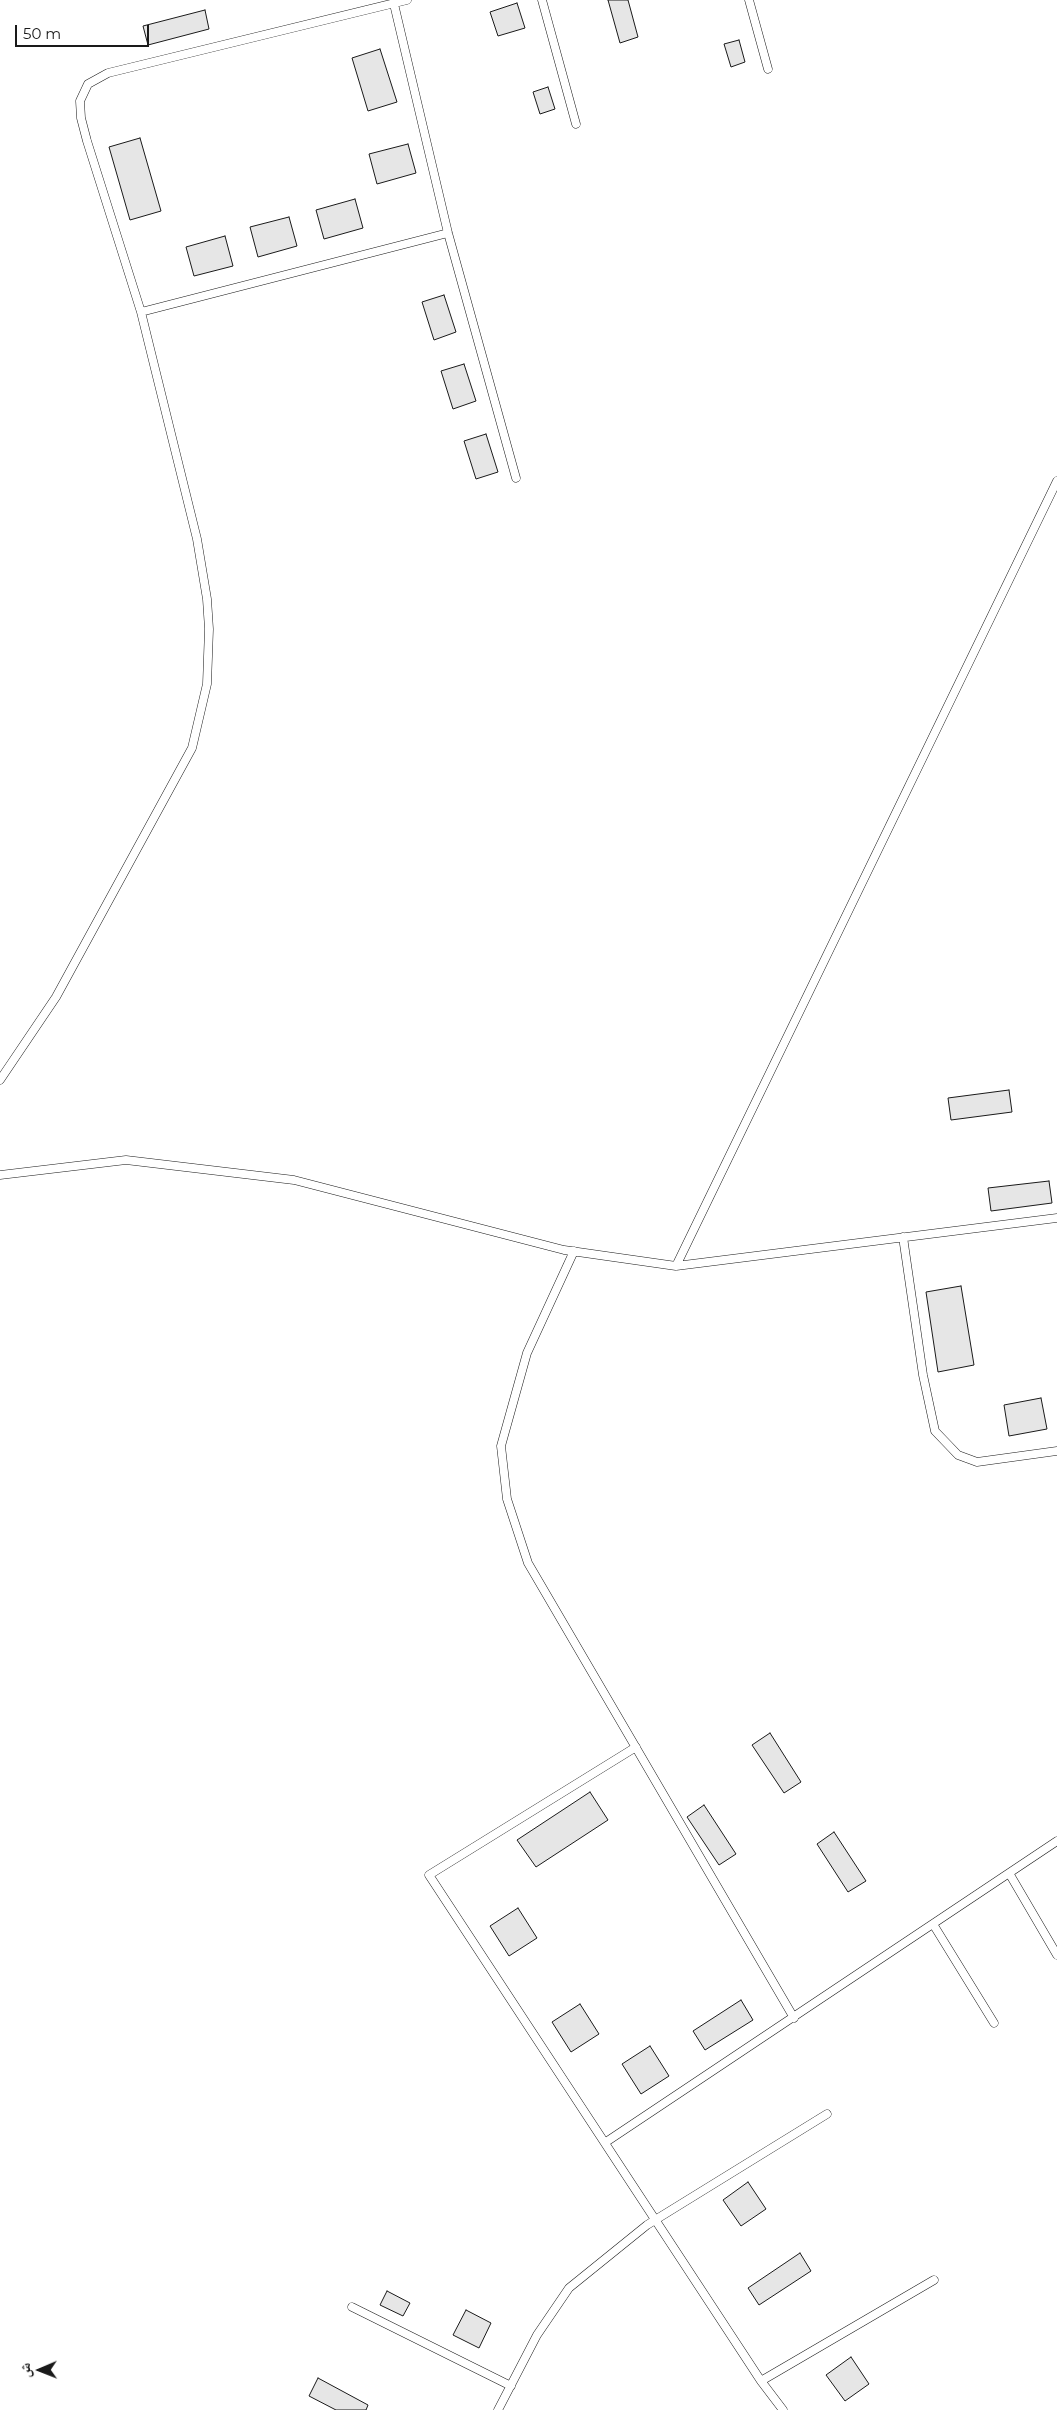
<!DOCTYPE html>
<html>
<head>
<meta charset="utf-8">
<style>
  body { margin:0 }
  #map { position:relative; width:1057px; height:2410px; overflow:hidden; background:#fff; font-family:Montserrat,"Noto Naskh Arabic",sans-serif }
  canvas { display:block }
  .north { position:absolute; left:15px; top:2345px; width:50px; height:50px; -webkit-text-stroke:4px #fff; paint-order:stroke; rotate:269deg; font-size:14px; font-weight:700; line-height:20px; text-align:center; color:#1a1a1a }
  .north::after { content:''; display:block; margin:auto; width:18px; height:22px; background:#1a1a1a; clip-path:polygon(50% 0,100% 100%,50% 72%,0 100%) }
  .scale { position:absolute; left:15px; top:25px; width:134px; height:22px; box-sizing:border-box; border:2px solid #1a1a1a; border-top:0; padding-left:6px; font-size:15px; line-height:18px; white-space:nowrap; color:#1a1a1a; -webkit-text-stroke:4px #fff; paint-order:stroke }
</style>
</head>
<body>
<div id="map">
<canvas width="1057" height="2410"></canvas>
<div class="north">ش</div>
<div class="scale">50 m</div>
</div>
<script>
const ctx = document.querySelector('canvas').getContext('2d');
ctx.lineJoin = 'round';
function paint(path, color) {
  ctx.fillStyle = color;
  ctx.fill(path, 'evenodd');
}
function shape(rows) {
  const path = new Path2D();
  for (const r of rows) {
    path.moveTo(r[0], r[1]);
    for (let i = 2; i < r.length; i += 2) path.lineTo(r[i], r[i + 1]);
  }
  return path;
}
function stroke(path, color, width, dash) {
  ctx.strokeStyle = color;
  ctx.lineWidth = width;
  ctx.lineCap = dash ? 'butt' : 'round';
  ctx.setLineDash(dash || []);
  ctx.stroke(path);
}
const building = shape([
  [608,0,628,0,638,37,620,43,608,0],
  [517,3,525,28,498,36,490,12,517,3],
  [205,10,209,29,148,45,143,26,205,10],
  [739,40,745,62,731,67,724,44,739,40],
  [380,49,397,102,368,111,352,58,380,49],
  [548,87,555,109,540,114,533,92,548,87],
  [140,138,161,211,130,220,109,147,140,138],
  [408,144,416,173,377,184,369,154,408,144],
  [355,199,363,228,324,239,316,210,355,199],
  [289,217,297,246,258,257,250,227,289,217],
  [225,236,233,266,194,276,186,247,225,236],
  [444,295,456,332,434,340,422,302,444,295],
  [464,364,476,401,453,409,441,371,464,364],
  [486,434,498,472,476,479,464,441,486,434],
  [1009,1090,1012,1112,951,1120,948,1098,1009,1090],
  [1049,1181,1052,1203,991,1211,988,1188,1049,1181],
  [961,1286,974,1365,938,1372,926,1292,961,1286],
  [1041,1398,1047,1429,1009,1436,1004,1405,1041,1398],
  [770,1733,801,1782,784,1793,752,1745,770,1733],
  [590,1792,608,1820,536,1867,517,1840,590,1792],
  [704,1805,736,1854,719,1865,687,1817,704,1805],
  [834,1832,866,1881,848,1892,817,1844,834,1832],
  [518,1908,537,1938,509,1956,490,1926,518,1908],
  [741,2000,753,2020,705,2050,693,2031,741,2000],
  [580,2004,599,2034,571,2052,552,2022,580,2004],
  [650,2046,669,2076,641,2094,622,2064,650,2046],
  [748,2182,766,2209,741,2226,723,2200,748,2182],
  [800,2253,811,2271,759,2305,748,2288,800,2253],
  [387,2291,410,2303,403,2316,380,2305,387,2291],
  [466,2310,491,2323,479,2348,453,2335,466,2310],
  [851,2357,869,2384,845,2401,826,2375,851,2357],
  [318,2378,368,2405,366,2410,336,2410,309,2396,318,2378]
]);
paint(building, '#e6e6e6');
stroke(building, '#1a1a1a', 1);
const service = shape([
  [542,0,576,124],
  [749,0,768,69],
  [394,4,448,233,516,478],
  [141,312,448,233],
  [0,1080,56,997,192,748,207,684,209,629,207,599,197,539,141,312,87,141,81,118,80,101,88,84,108,73,407,0],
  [0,1175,126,1160,294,1180,564,1250,676,1266,1057,1218],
  [903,1237,923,1375,935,1431,958,1455,977,1462,1057,1451],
  [574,1251,527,1353,501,1446,507,1499,528,1563,794,2018],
  [676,1266,1057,481],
  [636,1747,429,1875,761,2381,783,2410],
  [1009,1873,1057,1955],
  [933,1924,994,2023],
  [606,2142,1057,1841],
  [352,2307,511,2386],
  [761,2381,934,2280],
  [498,2410,537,2335,569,2288,647,2225,827,2114]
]);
stroke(service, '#1a1a1a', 9);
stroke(service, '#fff', 8);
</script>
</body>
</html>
